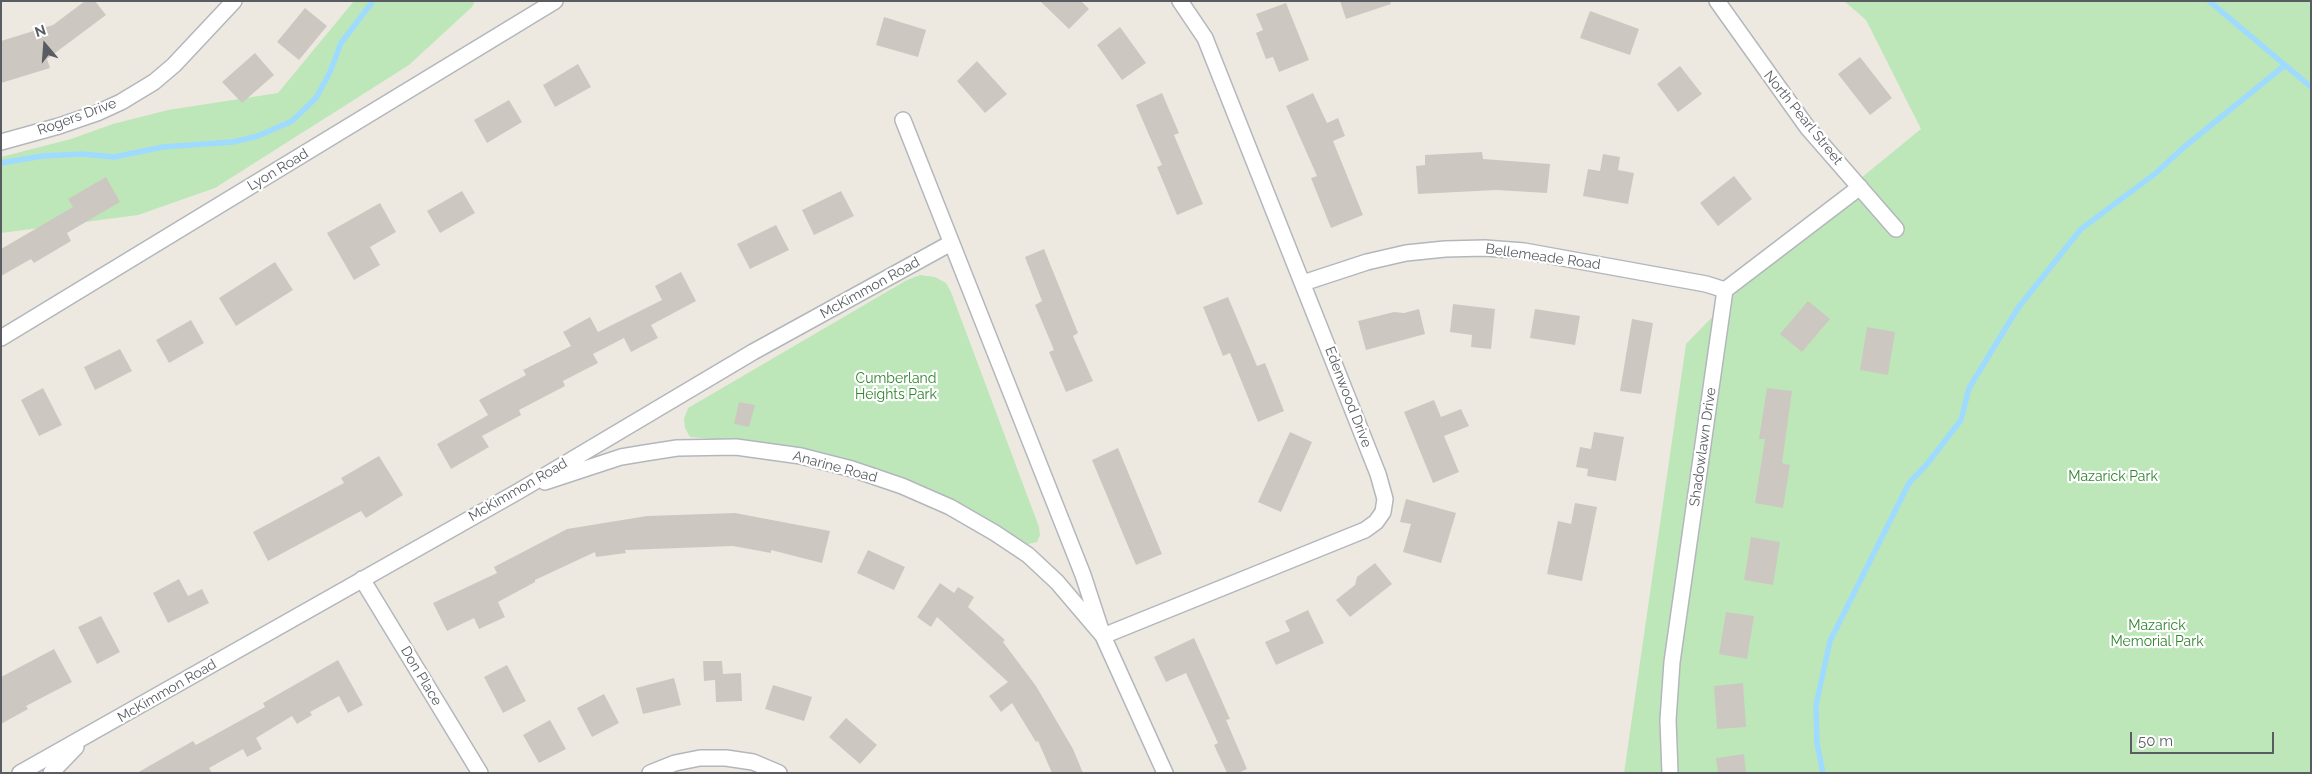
<!DOCTYPE html>
<html>
<head>
<meta charset="utf-8">
<style>
  body { margin:0 }
  #map { position:relative; width:2312px; height:774px; overflow:hidden; background:#ede9e0; font-family:Raleway,sans-serif }
  canvas { display:block }
  .frame { position:absolute; inset:0; border:2px solid #595d62; pointer-events:none }
  .north { position:absolute; left:20px; top:20px; width:50px; height:50px; -webkit-text-stroke:4px #fff; paint-order:stroke; rotate:342deg; font-size:14px; font-weight:700; line-height:20px; text-align:center; color:#595d62 }
  .north::after { content:''; display:block; margin:auto; width:18px; height:22px; background:#595d62; clip-path:polygon(50% 0,100% 100%,50% 72%,0 100%) }
  .scale { position:absolute; left:2130px; top:732px; width:144px; height:22px; box-sizing:border-box; border:2px solid #595d62; border-top:0; padding-left:6px; font-size:15px; line-height:18px; white-space:nowrap; color:#595d62; -webkit-text-stroke:4px #fff; paint-order:stroke }
</style>
</head>
<body>
<div id="map">
<canvas width="2312" height="774"></canvas>
<div class="frame"></div>
<div class="north">N</div>
<div class="scale">50 m</div>
</div>
<script>
const ctx = document.querySelector('canvas').getContext('2d');
ctx.lineJoin = 'round';
function paint(path, color) {
  ctx.fillStyle = color;
  ctx.fill(path, 'evenodd');
}
function shape(rows) {
  const path = new Path2D();
  for (const r of rows) {
    path.moveTo(r[0], r[1]);
    for (let i = 2; i < r.length; i += 2) path.lineTo(r[i], r[i + 1]);
  }
  return path;
}
function stroke(path, color, width, dash) {
  ctx.strokeStyle = color;
  ctx.lineWidth = width;
  ctx.lineCap = dash ? 'butt' : 'round';
  ctx.setLineDash(dash || []);
  ctx.stroke(path);
}
function write(font, color, halo, rows, align = 'center') {
  ctx.font = font + ' Raleway,sans-serif';
  ctx.lineWidth = 4.5;
  ctx.setLineDash([]);
  ctx.textBaseline = 'middle';
  ctx.strokeStyle = halo;
  ctx.fillStyle = color;
  for (const [text, x, y, turn = 0] of rows) {
    ctx.save();
    ctx.translate(x, y);
    ctx.rotate((+turn || 0) * Math.PI / 180);
    ctx.textAlign = isNaN(turn) ? turn : align;
    if (halo) ctx.strokeText(text, 0, 0);
    ctx.fillText(text, 0, 0);
    ctx.restore();
  }
}
paint(shape([
  [354,1,475,1,472,7,409,65,215,188,138,215,1,233,1,157,71,139,113,124,168,110,278,93],
  [1844,1,2311,1,2311,773,1624,773,1686,344,1796,231,1921,129,1866,20],
  [920,275,935,277,946,283,951,292,1039,527,1040,535,1037,542,1015,547,935,495,725,440,690,437,685,428,684,419,688,408,907,280]
]), '#bde7b9');
stroke(shape([
  [2209,1,2311,87],
  [1,163,43,156,82,154,114,157,163,147,233,142,258,136,292,121,316,98,330,72,341,43,373,1],
  [1823,773,1817,743,1816,705,1830,641,1909,483,1927,464,1961,420,1969,388,2018,308,2081,229,2156,173,2183,148,2285,65]
]), '#9edbff', 5.5);
paint(shape([
  [85,1,95,1,106,15,47,59,50,68,1,83,1,41,53,25],
  [1040,1,1081,1,1089,9,1069,29],
  [1340,1,1390,1,1391,4,1346,19],
  [1286,3,1309,60,1279,72,1273,57,1266,59,1256,33,1263,30,1256,14],
  [305,8,327,26,299,60,277,42],
  [1590,11,1639,29,1630,55,1580,38],
  [884,17,926,30,918,57,876,45],
  [1120,27,1146,63,1122,80,1097,45],
  [255,53,274,75,242,103,222,82],
  [1860,57,1892,98,1870,115,1838,74],
  [977,61,1007,94,985,113,957,81],
  [578,64,591,87,555,107,543,85],
  [1680,66,1702,94,1678,112,1657,84],
  [1162,93,1179,133,1174,135,1203,204,1177,215,1157,167,1162,165,1136,105],
  [1313,93,1327,123,1338,118,1345,136,1333,141,1363,215,1331,228,1311,178,1317,176,1286,106],
  [509,100,522,122,487,143,474,120],
  [1482,152,1483,159,1550,164,1547,193,1496,190,1418,194,1416,166,1425,165,1425,155],
  [1603,154,1620,157,1618,170,1634,173,1628,204,1583,196,1588,169,1600,171],
  [1734,176,1752,199,1718,226,1700,203],
  [106,177,120,202,67,233,71,241,34,263,31,259,1,276,1,249,73,207,68,199],
  [462,191,475,213,440,233,427,211],
  [841,191,854,216,814,235,802,210],
  [380,203,396,232,370,247,380,265,354,280,327,233],
  [776,225,789,250,750,269,737,244],
  [1044,249,1078,333,1073,336,1093,381,1066,392,1049,352,1054,350,1035,305,1042,301,1025,257],
  [275,262,293,290,236,326,219,298],
  [681,272,696,301,651,325,658,338,631,352,624,338,593,354,598,363,563,381,565,386,519,410,521,415,482,436,489,447,451,469,437,444,488,415,479,400,526,375,523,370,571,346,563,332,590,317,598,332,662,300,655,286],
  [1228,297,1257,366,1265,363,1284,411,1258,422,1230,353,1223,356,1203,307],
  [1808,301,1830,319,1802,352,1780,334],
  [1453,304,1495,309,1491,349,1471,347,1472,335,1450,332],
  [1419,309,1425,334,1366,350,1358,321,1394,312,1404,313],
  [1535,309,1580,316,1575,345,1530,338],
  [1632,319,1653,323,1641,394,1620,391],
  [191,320,204,343,169,363,156,340],
  [1867,327,1895,332,1888,375,1860,370],
  [120,349,132,371,95,390,84,367],
  [43,388,62,425,39,436,21,400],
  [1767,388,1792,391,1782,463,1790,465,1783,508,1755,503,1765,439,1759,439],
  [1434,400,1441,417,1461,409,1469,426,1444,436,1459,472,1433,483,1404,412],
  [739,402,755,405,749,427,734,424],
  [1290,432,1312,442,1281,512,1258,502],
  [1594,432,1624,437,1616,481,1587,476,1588,469,1576,467,1580,447,1591,449],
  [1118,448,1162,554,1136,565,1092,460],
  [379,456,403,495,366,518,361,511,268,561,253,532,344,483,341,478],
  [1406,499,1456,513,1441,563,1403,552,1411,524,1400,522],
  [1575,503,1597,507,1582,581,1547,574,1558,521,1571,524],
  [735,513,830,531,822,563,771,550,771,553,733,546,625,550,626,553,596,557,595,552,535,580,535,582,498,602,505,617,479,629,474,618,447,631,433,603,497,573,494,567,567,529,647,516],
  [1751,537,1780,542,1773,585,1744,580],
  [868,550,905,567,894,590,857,573],
  [1375,563,1392,584,1350,617,1336,600,1355,585,1357,577],
  [179,579,188,596,202,589,209,603,168,623,153,593],
  [940,583,954,593,958,587,974,597,968,607,1005,640,1003,642,1036,686,1073,749,1083,773,1052,773,1038,741,1036,742,1012,703,1001,712,989,696,1008,682,937,617,931,627,917,617],
  [1308,610,1324,643,1276,665,1265,642,1290,631,1285,621],
  [1726,612,1754,616,1747,659,1719,654],
  [101,616,120,652,97,664,78,627],
  [1194,638,1230,719,1226,720,1247,769,1238,773,1227,773,1214,745,1218,743,1186,673,1166,682,1154,657],
  [54,649,72,682,26,706,28,709,1,724,1,677],
  [338,660,363,705,348,713,339,696,310,712,312,715,297,724,292,716,256,738,262,749,247,757,243,749,209,768,212,773,137,773,193,741,196,745,265,707,263,703],
  [703,661,722,661,723,674,741,673,742,701,716,702,715,680,704,681],
  [507,665,526,701,503,713,484,677],
  [674,678,681,705,643,714,636,688],
  [1743,683,1746,727,1717,729,1714,686],
  [773,685,812,697,804,721,765,709],
  [604,694,619,723,592,737,577,708],
  [846,718,877,745,860,764,829,737],
  [550,720,566,749,539,763,523,735],
  [1744,754,1746,773,1718,773,1716,758]
]), '#cdc7c1');
const street = shape([
  [1717,1,1807,127,1896,229],
  [903,120,1083,575,1103,636,1365,530,1376,522,1383,512,1385,499,1378,474,1205,38,1180,1],
  [1,142,59,126,97,113,121,102,154,82,174,65,234,1],
  [1303,283,1367,262,1406,253,1445,249,1485,248,1524,251,1706,284,1725,290],
  [1,338,555,1],
  [545,482,621,457,645,453,677,448,736,447,801,456,852,469,902,486,950,507,995,533,1028,555,1057,582,1103,636,1165,773],
  [362,579,480,773],
  [20,773,519,491,753,352,951,243],
  [51,773,76,747],
  [650,773,675,763,700,758,726,758,753,762,779,773],
  [1670,773,1668,720,1672,662,1725,290,1860,187]
]);
stroke(street, '#b3b7bc', 18);
stroke(street, '#fff', 15);
write('14px', '#595d62', '#fff', [
  ["Rogers Drive",77,117,-20],
  ["North Pearl Street",1803,118,51],
  ["Lyon Road",278,170,-31],
  ["Bellemeade Road",1543,257,8],
  ["McKimmon Road",870,288,-29],
  ["Edenwood Drive",1348,397,69],
  ["Shadowlawn Drive",1703,447,-82],
  ["Anarine Road",835,467,15],
  ["McKimmon Road",518,490,-30],
  ["Don Place",421,676,59],
  ["McKimmon Road",167,691,-30]
]);
write('14px', '#2f852e', '#fff', [
  ["Cumberland",896,379],
  ["Heights Park",896,395],
  ["Mazarick Park",2113,477],
  ["Mazarick",2157,626],
  ["Memorial Park",2157,642]
]);
</script>
</body>
</html>
